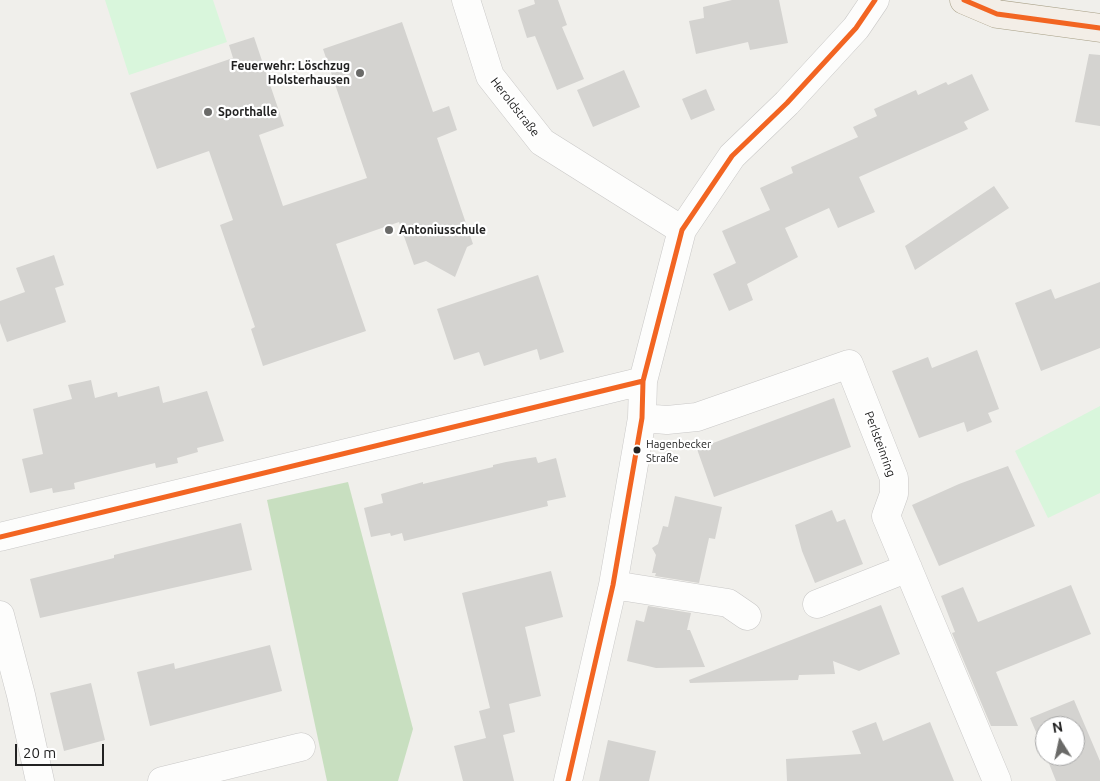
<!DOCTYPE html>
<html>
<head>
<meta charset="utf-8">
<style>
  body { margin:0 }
  #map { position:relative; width:1100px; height:781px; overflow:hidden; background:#f0efeb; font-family:Ubuntu,sans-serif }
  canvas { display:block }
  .north { position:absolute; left:1035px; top:716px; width:50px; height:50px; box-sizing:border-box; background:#fff; border:1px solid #a7a7a7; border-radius:50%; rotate:350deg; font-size:14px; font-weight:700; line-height:20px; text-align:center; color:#222 }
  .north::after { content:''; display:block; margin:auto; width:18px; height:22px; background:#6a6a68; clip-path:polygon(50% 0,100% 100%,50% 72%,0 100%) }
  .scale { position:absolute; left:15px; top:744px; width:89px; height:22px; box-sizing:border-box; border:2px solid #222; border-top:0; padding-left:6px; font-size:15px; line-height:18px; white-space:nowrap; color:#222; -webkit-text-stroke:4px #fff; paint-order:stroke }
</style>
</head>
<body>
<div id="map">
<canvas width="1100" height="781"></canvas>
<div class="north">N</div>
<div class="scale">20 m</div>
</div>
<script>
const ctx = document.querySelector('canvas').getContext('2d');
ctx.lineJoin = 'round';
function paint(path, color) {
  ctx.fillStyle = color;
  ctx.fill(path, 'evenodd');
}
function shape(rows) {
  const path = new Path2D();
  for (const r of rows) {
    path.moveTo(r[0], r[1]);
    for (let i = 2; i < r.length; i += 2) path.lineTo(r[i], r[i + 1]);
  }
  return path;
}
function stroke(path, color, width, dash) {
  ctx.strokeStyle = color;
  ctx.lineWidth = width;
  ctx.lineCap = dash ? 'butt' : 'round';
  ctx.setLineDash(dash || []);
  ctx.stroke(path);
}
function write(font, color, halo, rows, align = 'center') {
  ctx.font = font + ' Ubuntu,sans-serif';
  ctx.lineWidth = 4.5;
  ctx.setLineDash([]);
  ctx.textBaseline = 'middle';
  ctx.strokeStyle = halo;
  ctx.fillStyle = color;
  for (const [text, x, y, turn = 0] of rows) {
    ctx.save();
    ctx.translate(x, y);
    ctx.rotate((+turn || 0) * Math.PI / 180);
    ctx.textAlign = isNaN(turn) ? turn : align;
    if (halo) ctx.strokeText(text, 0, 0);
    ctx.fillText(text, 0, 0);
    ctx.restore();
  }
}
paint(shape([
  [348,482,413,729,398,781,327,781,267,500]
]), '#c8dfc0');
paint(shape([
  [105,0,213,0,227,42,129,75],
  [1100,406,1100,493,1048,518,1015,451]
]), '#d9f6dc');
paint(shape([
  [534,0,558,0,567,25,562,27,584,79,557,90,535,36,527,38,518,10,535,4],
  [732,0,779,0,788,43,750,50,748,42,696,54,689,21,704,18,703,7],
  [402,22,433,112,449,106,457,130,437,138,473,244,467,247,455,277,426,261,414,265,399,222,336,244,366,331,263,366,251,329,255,327,220,225,233,220,209,151,157,169,130,93,233,58,229,45,254,37,284,126,259,135,283,206,367,178,323,49],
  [1089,54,1100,55,1100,126,1075,122],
  [624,70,640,107,593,127,577,90],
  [972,74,989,110,964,122,968,129,859,177,875,212,838,228,829,208,785,228,798,257,747,284,753,300,729,311,713,274,736,263,722,231,770,210,760,188,793,173,791,167,858,137,853,127,877,116,874,109,916,90,918,95,946,82,948,85],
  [706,89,715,110,691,120,682,99],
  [994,186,1009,208,915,270,905,246],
  [54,255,64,285,55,288,66,322,7,342,0,323,0,301,25,292,16,268],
  [538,275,564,352,540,360,537,349,484,366,479,352,454,360,437,309],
  [1100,282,1100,348,1041,371,1015,303,1051,289,1055,299],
  [977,350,999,409,988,413,992,422,967,432,964,422,919,438,892,371,928,357,932,368],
  [91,380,95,398,117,392,118,397,159,386,163,403,207,391,224,441,197,448,198,452,177,458,178,463,156,468,155,463,74,483,75,489,53,493,52,488,30,493,22,459,43,454,33,409,72,399,68,385],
  [834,398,851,447,714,497,697,449],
  [536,457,538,463,556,458,566,497,547,501,548,506,404,541,402,533,391,536,390,533,371,537,364,508,383,503,381,494,423,482,423,484,493,467,493,465,506,462],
  [1008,466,1035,526,939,566,912,505,959,484],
  [675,496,722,507,715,539,709,538,699,583,655,576,656,573,652,573,656,555,652,548,658,544,663,526,668,527],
  [832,510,837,522,845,519,863,564,815,583,802,551,795,525],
  [241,523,252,570,40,618,30,579,114,558,114,555],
  [551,571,563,617,525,627,541,696,509,704,515,732,503,735,514,781,463,781,454,746,486,738,479,711,490,708,462,593],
  [1071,585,1091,634,996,672,1018,726,991,726,952,633,955,632,941,596,963,587,978,622],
  [881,605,900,654,859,671,833,661,835,674,799,675,798,680,690,683,689,680],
  [648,606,691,613,687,630,690,630,705,667,656,668,627,661,636,620,644,622],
  [270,645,282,691,150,726,137,672,174,663,175,669],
  [91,683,105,740,64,751,50,693],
  [1074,700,1100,761,1100,781,1056,781,1046,756,1075,756,1075,726,1045,726,1045,753,1030,718],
  [876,722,883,741,930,722,954,781,787,781,786,759,861,754,852,731],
  [608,740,656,751,649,781,599,781]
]), '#d4d3d0');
const minor = shape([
  [466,0,490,76,542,142,682,230],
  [642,418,667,420,697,417,849,364,894,478,894,494,886,516,997,781],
  [0,537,643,381],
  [613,585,728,603,747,616],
  [817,604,908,568],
  [0,615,21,695,40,781],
  [162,781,301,747],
  [568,781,613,585,642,418,643,381,682,230,732,156,787,103,856,28,875,0]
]);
const major = shape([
  [964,0,997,14,1100,28]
]);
stroke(minor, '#c9c8c7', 29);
stroke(major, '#a79f86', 29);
stroke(minor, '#fdfdfc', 28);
stroke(major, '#f3eee7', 28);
stroke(shape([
  [964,0,997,14,1100,28],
  [0,537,643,381],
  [568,781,613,585,642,418,643,381,682,230,732,156,787,103,856,28,875,0]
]), '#f26522', 5);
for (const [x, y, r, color] of [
  [360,73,5,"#6a6a68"],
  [208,112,5,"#6a6a68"],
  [389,230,5,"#6a6a68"],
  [637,450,4.5,"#222"]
]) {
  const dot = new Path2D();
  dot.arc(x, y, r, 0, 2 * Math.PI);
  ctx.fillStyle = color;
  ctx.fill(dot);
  stroke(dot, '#fff', 2);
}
write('11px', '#222', '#fff', [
  ["Hagenbecker",646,444],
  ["Straße",646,458]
], 'left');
write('bold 12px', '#222', '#fff', [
  ["Feuerwehr: Löschzug",350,66,"right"],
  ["Holsterhausen",350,80,"right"],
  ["Sporthalle",218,112],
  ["Antoniusschule",399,230]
], 'left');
write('12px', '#222', '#fff', [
  ["Heroldstraße",515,107,52],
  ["Perlsteinring",880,444,70]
]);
</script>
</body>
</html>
